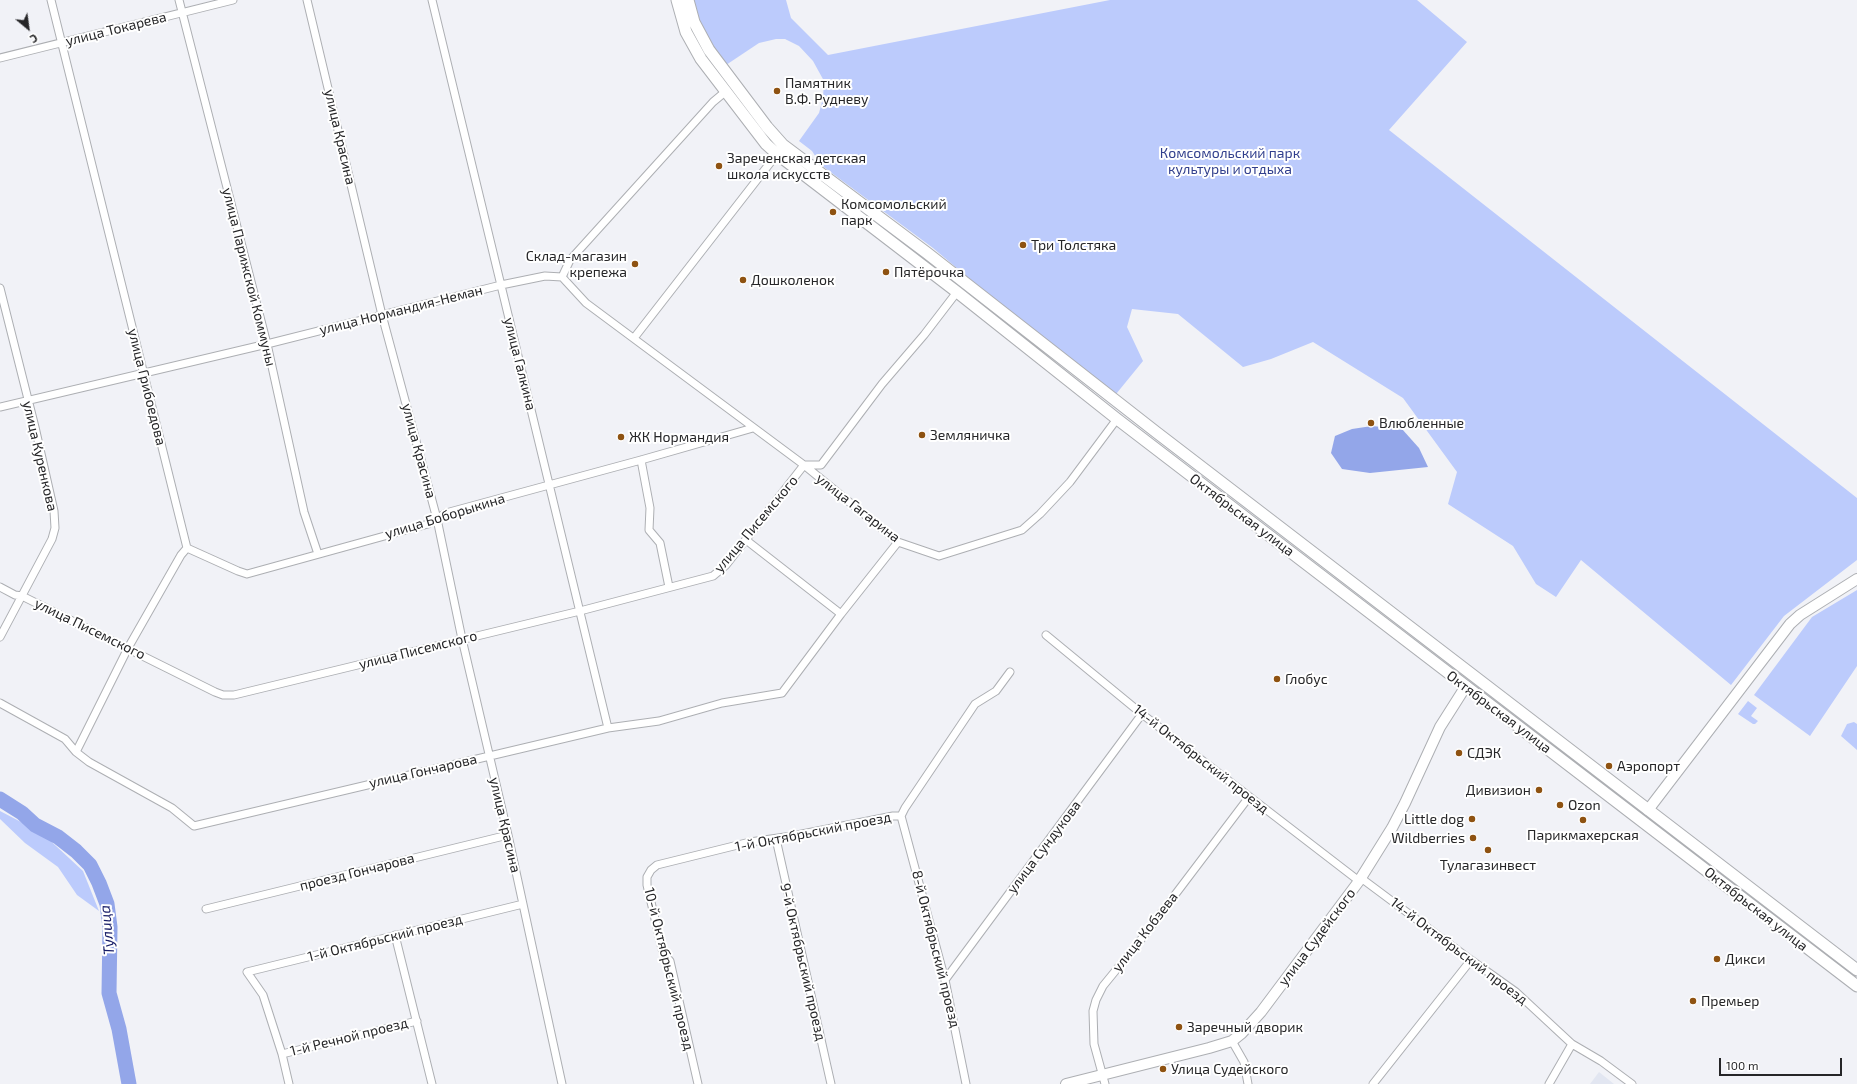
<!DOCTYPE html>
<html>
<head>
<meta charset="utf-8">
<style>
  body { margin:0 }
  #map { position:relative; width:1857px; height:1084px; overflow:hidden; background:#f1f2f7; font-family:"Exo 2",sans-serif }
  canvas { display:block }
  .north { position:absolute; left:8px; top:8px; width:40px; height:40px; -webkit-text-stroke:3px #fff; paint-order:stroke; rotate:151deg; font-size:11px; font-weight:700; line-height:16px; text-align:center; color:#262628 }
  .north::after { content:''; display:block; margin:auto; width:14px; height:18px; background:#262628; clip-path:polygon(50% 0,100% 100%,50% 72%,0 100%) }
  .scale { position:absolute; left:1719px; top:1058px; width:123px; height:18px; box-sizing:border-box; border:2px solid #262628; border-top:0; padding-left:5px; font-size:12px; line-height:14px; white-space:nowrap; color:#262628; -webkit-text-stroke:3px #fff; paint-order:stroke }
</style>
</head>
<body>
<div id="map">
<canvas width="1857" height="1084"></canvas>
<div class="north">С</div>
<div class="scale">100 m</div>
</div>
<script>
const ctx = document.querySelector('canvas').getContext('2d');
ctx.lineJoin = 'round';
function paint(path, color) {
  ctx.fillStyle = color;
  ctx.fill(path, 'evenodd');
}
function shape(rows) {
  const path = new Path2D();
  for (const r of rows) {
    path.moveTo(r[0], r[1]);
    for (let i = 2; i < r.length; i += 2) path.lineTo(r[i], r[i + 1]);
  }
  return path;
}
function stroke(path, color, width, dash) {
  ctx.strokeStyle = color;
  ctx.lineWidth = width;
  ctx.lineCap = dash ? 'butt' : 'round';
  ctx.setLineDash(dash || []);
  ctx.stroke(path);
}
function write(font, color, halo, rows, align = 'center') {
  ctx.font = font + ' "Exo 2",sans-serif';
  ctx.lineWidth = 4;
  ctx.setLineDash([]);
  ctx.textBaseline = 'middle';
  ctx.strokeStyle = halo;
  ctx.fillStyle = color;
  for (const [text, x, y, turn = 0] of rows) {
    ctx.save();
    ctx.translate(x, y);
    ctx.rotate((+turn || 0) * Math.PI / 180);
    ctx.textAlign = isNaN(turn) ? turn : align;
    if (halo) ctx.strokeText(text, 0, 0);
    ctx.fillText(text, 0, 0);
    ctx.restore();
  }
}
paint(shape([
  [1599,1072,1614,1084,1590,1084]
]), '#e2e6f1');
paint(shape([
  [694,0,786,0,791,18,828,55,1110,0,1417,0,1467,42,1389,130,1857,498,1857,560,1784,616,1731,685,1581,560,1556,597,1536,584,1513,546,1448,504,1457,472,1403,398,1313,342,1271,359,1243,367,1178,314,1132,309,1127,327,1143,361,1112,399,933,248,821,165,812,151,799,141,819,113,823,98,824,81,813,61,799,46,785,39,776,39,759,43,726,65,703,32],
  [1857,590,1857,666,1810,736,1754,695,1812,617],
  [1748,701,1757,708,1751,716,1758,721,1755,724,1753,724,1738,714],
  [1854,722,1857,724,1857,750,1841,736,1847,724],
  [0,811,42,833,83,871,99,911,77,895,58,867,25,843,0,819]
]), '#bccbfc');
paint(shape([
  [1372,426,1402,429,1419,448,1428,467,1370,473,1342,469,1331,453,1335,436,1352,429]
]), '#93a6e9');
stroke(shape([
  [0,799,22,813,35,825,58,837,76,851,90,865,99,883,107,904,110,927,109,993,119,1029,129,1084]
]), '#93a6e9', 15);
const street = shape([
  [51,0,187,548,181,555,128,648,76,752],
  [179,0,267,344,304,512,318,554],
  [307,0,382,315,437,519,462,639,508,835,562,1084],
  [432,0,608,728],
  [0,58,233,0],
  [562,277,586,303,804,465,898,542,939,556,1022,530,1040,514,1070,482,1117,419],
  [0,288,35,427,54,511,55,528,52,539,0,637],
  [634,338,777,154],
  [0,407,267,344,501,285,545,276,562,277,570,260,713,102,725,92],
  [641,460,650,508,649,530,660,543,669,587],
  [746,540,841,614],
  [187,548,238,571,247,574,428,524,446,513,641,460,753,428],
  [0,587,15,595,22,596,215,692,223,695,234,695,580,611,713,576,726,565,804,465,821,465,882,384,924,335,957,292],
  [1046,635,1142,714,1359,881],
  [0,703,65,739,76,752,89,762,172,808,194,826,608,728,659,721,722,703,782,693,841,614,898,542],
  [901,816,945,980,966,1084],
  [776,839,831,1084],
  [1361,878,1471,960,1516,992,1572,1044,1601,1061,1632,1084],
  [206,909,508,835],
  [395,935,432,1084],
  [945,980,1142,714],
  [1232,1041,1244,1062,1248,1084],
  [282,1054,417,1021],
  [289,1084,282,1054,263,995,247,972,523,904],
  [698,1084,670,961,663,953,647,885,647,877,651,870,657,865,750,842,792,836,893,816,901,816,905,808,975,704,996,691,1010,672],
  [1105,1084,1094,1044,1093,1011,1096,1000,1103,986,1143,937,1249,797],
  [1373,1084,1471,960],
  [1549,1084,1572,1044]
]);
const secondary = shape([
  [1648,810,1790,624,1800,615,1857,579],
  [1066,1084,1209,1048,1232,1041,1242,1033,1261,1012,1359,881,1392,828,1405,803,1440,727,1466,686]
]);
const primary = shape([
  [677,0,686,32,701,59,766,144,777,154,957,292,1117,419,1857,986],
  [688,0,694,22,709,50,767,127,783,145,927,253,1156,432,1857,970]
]);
stroke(street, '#adafb3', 9);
stroke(secondary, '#adafb3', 12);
stroke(primary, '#adafb3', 13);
stroke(street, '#fff', 7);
stroke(secondary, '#fff', 10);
stroke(primary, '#fff', 11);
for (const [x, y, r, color] of [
  [777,91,4,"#8e5211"],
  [719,166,4,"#8e5211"],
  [833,212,4,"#8e5211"],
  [1023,245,4,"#8e5211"],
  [635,264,4,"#8e5211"],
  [886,272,4,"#8e5211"],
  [743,280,4,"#8e5211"],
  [1371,423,4,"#8e5211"],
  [922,435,4,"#8e5211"],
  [621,437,4,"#8e5211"],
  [1277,679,4,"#8e5211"],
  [1459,753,4,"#8e5211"],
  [1609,766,4,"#8e5211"],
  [1539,790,4,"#8e5211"],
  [1560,805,4,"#8e5211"],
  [1472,819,4,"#8e5211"],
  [1583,820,4,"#8e5211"],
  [1473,838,4,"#8e5211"],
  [1488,850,4,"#8e5211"],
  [1717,959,4,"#8e5211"],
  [1693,1001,4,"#8e5211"],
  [1179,1027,4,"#8e5211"],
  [1163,1069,4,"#8e5211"]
]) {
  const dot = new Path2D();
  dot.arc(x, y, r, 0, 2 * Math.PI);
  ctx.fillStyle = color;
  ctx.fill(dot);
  stroke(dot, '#fff', 1.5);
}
write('14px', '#262628', '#fff', [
  ["улица Токарева",116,29,-14],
  ["улица Красина",340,137,77],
  ["улица Парижской Коммуны",249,277,76],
  ["улица Нормандия-Неман",401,310,-14],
  ["улица Галкина",520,364,76],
  ["улица Грибоедова",147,387,76],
  ["улица Красина",419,451,75],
  ["улица Куренкова",40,456,77],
  ["улица Гагарина",858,508,38],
  ["Октябрьская улица",1242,515,37],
  ["улица Боборыкина",445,516,-17],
  ["улица Писемского",756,524,-50],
  ["улица Писемского",90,629,26],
  ["улица Писемского",418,650,-14],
  ["Октябрьская улица",1499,712,37],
  ["14-й Октябрьский проезд",1201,759,38],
  ["улица Гончарова",423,771,-13],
  ["улица Красина",505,825,77],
  ["1-й Октябрьский проезд",813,832,-11],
  ["улица Сундукова",1044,847,-53],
  ["проезд Гончарова",357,872,-14],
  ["Октябрьская улица",1756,909,38],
  ["улица Кобзева",1145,932,-52],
  ["улица Судейского",1317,937,-53],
  ["1-й Октябрьский проезд",385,938,-14],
  ["8-й Октябрьский проезд",936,949,76],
  ["14-й Октябрьский проезд",1459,951,37],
  ["9-й Октябрьский проезд",803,962,77],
  ["10-й Октябрьский проезд",669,969,76],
  ["1-й Речной проезд",349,1037,-14]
]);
write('14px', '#262628', '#fff', [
  ["Памятник",785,83],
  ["В.Ф. Рудневу",785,99],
  ["Зареченская детская",727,158],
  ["школа искусств",727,174],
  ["Комсомольский",841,204],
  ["парк",841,220],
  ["Три Толстяка",1031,245],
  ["Склад-магазин",627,256,"right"],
  ["крепежа",627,272,"right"],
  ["Пятёрочка",894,272],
  ["Дошколенок",751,280],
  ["Влюбленные",1379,423],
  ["Земляничка",930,435],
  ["ЖК Нормандия",629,437],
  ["Глобус",1285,679],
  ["СДЭК",1467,753],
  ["Аэропорт",1617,766],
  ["Дивизион",1531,790,"right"],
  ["Ozon",1568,805],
  ["Little dog",1464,819,"right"],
  ["Парикмахерская",1583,835,"center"],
  ["Wildberries",1465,838,"right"],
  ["Тулагазинвест",1488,865,"center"],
  ["Дикси",1725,959],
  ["Премьер",1701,1001],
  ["Заречный дворик",1187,1027],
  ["Улица Судейского",1171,1069]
], 'left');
write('14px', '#313f8d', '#fff', [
  ["Комсомольский парк",1230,153],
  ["культуры и отдыха",1230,169]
]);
write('italic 15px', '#161c67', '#fff', [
  ["Тулица",107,930,-95]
]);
</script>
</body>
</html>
